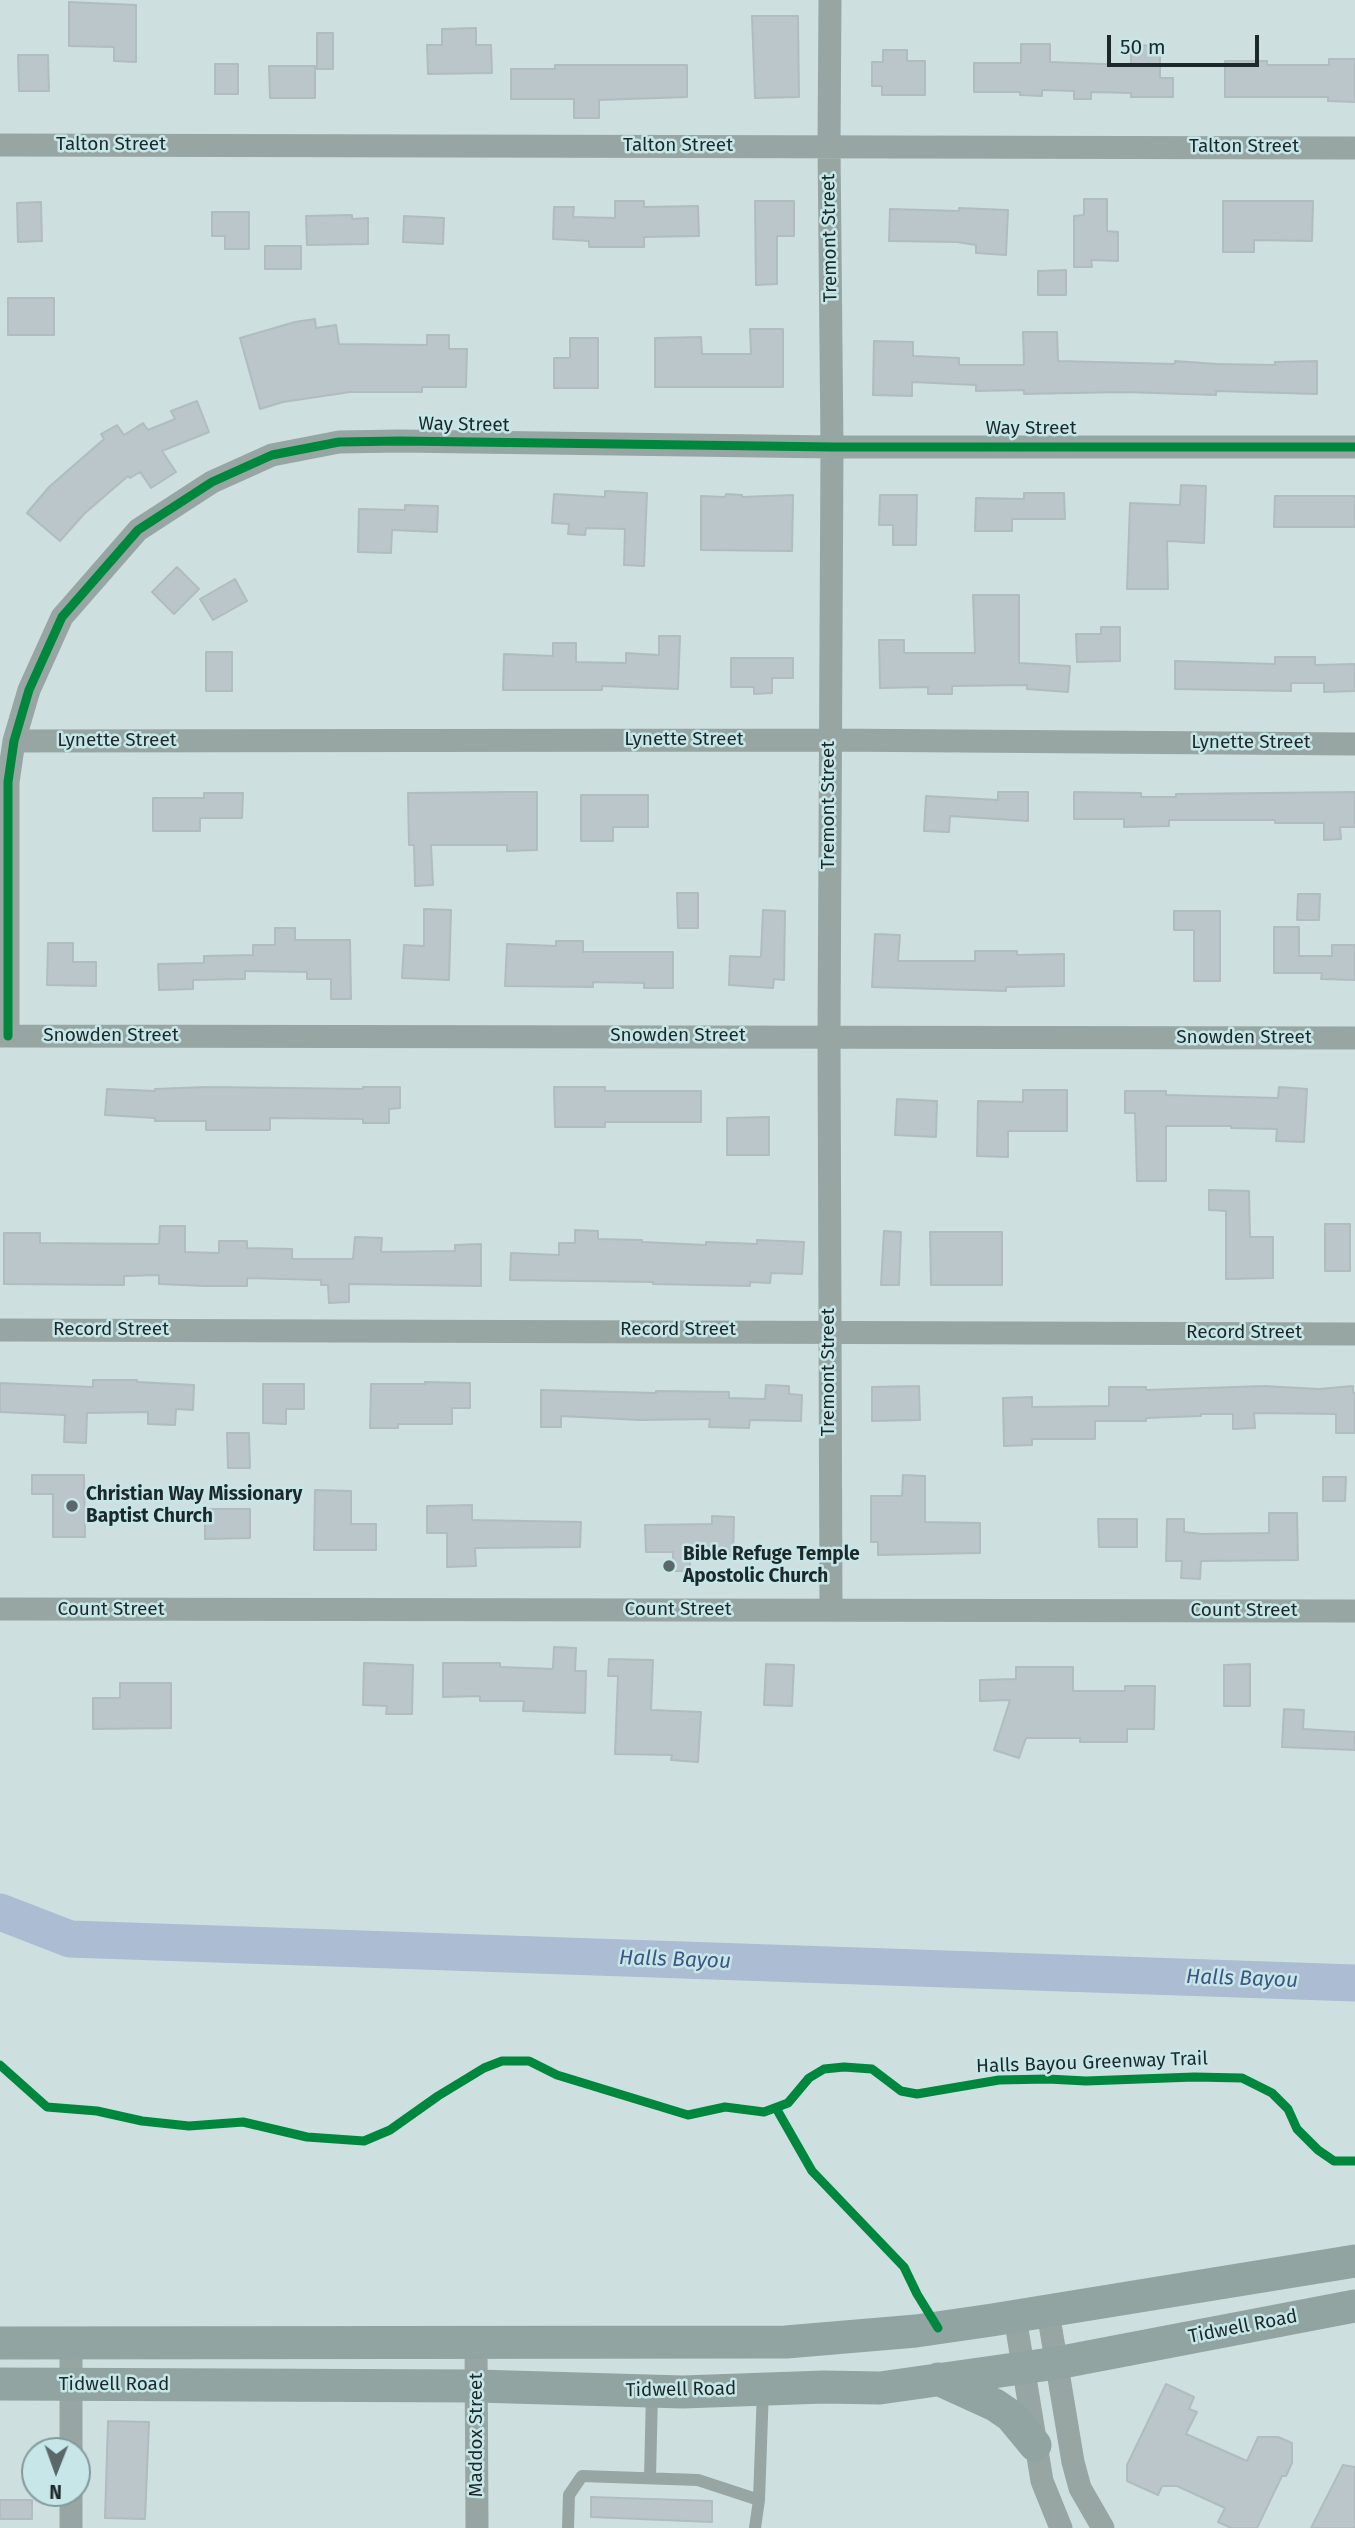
<!DOCTYPE html>
<html>
<head>
<meta charset="utf-8">
<style>
  body { margin:0 }
  #map { position:relative; width:1355px; height:2528px; overflow:hidden; background:#cedfe0; font-family:"Fira Sans",sans-serif }
  canvas { display:block }
  .north { position:absolute; left:21px; top:2437px; width:70px; height:70px; box-sizing:border-box; background:#c6e6e8; border:2px solid #829a9c; border-radius:50%; rotate:181deg; font-size:19px; font-weight:700; line-height:28px; text-align:center; color:#1c2829 }
  .north::after { content:''; display:block; margin:auto; width:24px; height:32px; background:#5a6869; clip-path:polygon(50% 0,100% 100%,50% 72%,0 100%) }
  .scale { position:absolute; left:1107px; top:35px; width:152px; height:32px; box-sizing:border-box; border:4px solid #1c2829; border-top:0; padding-left:9px; font-size:21px; line-height:24px; white-space:nowrap; color:#1c2829; -webkit-text-stroke:5px #c6e6e8; paint-order:stroke }
</style>
</head>
<body>
<div id="map">
<canvas width="1355" height="2528"></canvas>
<div class="north">N</div>
<div class="scale">50 m</div>
</div>
<script>
const ctx = document.querySelector('canvas').getContext('2d');
ctx.lineJoin = 'round';
function shape(rows) {
  const path = new Path2D();
  for (const r of rows) {
    path.moveTo(r[0], r[1]);
    for (let i = 2; i < r.length; i += 2) path.lineTo(r[i], r[i + 1]);
  }
  return path;
}
function stroke(path, color, width, dash) {
  ctx.strokeStyle = color;
  ctx.lineWidth = width;
  ctx.lineCap = dash ? 'butt' : 'round';
  ctx.setLineDash(dash || []);
  ctx.stroke(path);
}
function paint(path, color) {
  ctx.fillStyle = color;
  ctx.fill(path, 'evenodd');
}
function write(font, color, halo, rows, align = 'center') {
  ctx.font = font + ' "Fira Sans",sans-serif';
  ctx.lineWidth = 5;
  ctx.setLineDash([]);
  ctx.textBaseline = 'middle';
  ctx.strokeStyle = halo;
  ctx.fillStyle = color;
  for (const [text, x, y, turn = 0] of rows) {
    ctx.save();
    ctx.translate(x, y);
    ctx.rotate((+turn || 0) * Math.PI / 180);
    ctx.textAlign = isNaN(turn) ? turn : align;
    if (halo) ctx.strokeText(text, 0, 0);
    ctx.fillText(text, 0, 0);
    ctx.restore();
  }
}
stroke(shape([
  [0,1912,70,1939,1355,1983]
]), '#abbcd3', 37);
const building = shape([
  [69,2,136,5,136,62,114,61,114,47,69,46,69,2],
  [752,16,798,16,799,97,755,98,752,16],
  [476,28,476,45,491,45,492,73,428,74,427,45,442,45,442,29,476,28],
  [317,33,333,33,333,69,317,69,317,33],
  [1021,44,1050,44,1050,62,1131,65,1131,46,1160,45,1160,78,1173,78,1173,97,1131,97,1131,93,1091,92,1091,99,1074,99,1074,91,1042,90,1042,96,1020,95,1020,92,974,92,974,63,1021,63,1021,44],
  [883,50,907,50,907,61,925,61,925,95,882,95,882,86,872,86,872,62,883,62,883,50],
  [18,55,48,55,49,91,19,91,18,55],
  [1329,59,1355,59,1355,102,1328,101,1328,97,1225,97,1225,61,1267,61,1267,65,1329,65,1329,59],
  [215,64,238,64,238,94,215,94,215,64],
  [555,65,687,65,687,97,599,100,599,118,574,118,574,99,511,99,511,69,555,69,555,65],
  [269,66,315,66,315,98,270,98,269,66],
  [1084,199,1107,199,1107,231,1118,232,1118,261,1091,260,1092,267,1074,267,1074,216,1084,215,1084,199],
  [615,201,644,201,644,207,698,206,699,236,644,237,644,247,589,247,589,241,553,239,554,207,574,207,573,217,615,218,615,201],
  [755,201,794,201,794,236,777,236,777,284,756,285,755,201],
  [1223,201,1313,201,1312,241,1254,240,1254,252,1223,252,1223,201],
  [41,202,42,241,18,242,17,203,41,202],
  [959,208,1008,210,1006,255,976,253,976,245,957,242,889,241,890,209,959,211,959,208],
  [212,212,249,212,249,249,225,249,225,236,212,236,212,212],
  [352,215,352,219,368,218,368,244,307,245,306,216,352,215],
  [404,216,444,218,443,244,403,242,404,216],
  [265,246,301,246,301,269,265,269,265,246],
  [1066,270,1066,295,1038,295,1038,271,1066,270],
  [8,298,54,298,54,335,8,335,8,298],
  [315,319,316,328,336,325,339,344,427,345,427,335,449,335,449,349,467,349,466,387,422,387,422,392,350,392,283,402,260,409,240,338,295,322,315,319],
  [750,329,783,329,783,387,655,387,655,338,701,337,702,354,751,354,750,329],
  [1023,332,1057,332,1058,361,1175,364,1175,361,1217,364,1275,365,1275,362,1317,361,1317,394,1216,391,1216,395,1124,392,1024,394,1024,390,976,391,976,385,912,382,912,396,873,395,874,341,913,342,913,356,959,358,959,365,1024,365,1023,332],
  [570,338,598,338,598,388,554,388,554,358,570,358,570,338],
  [197,401,209,432,162,451,176,472,151,488,140,472,130,478,128,476,84,514,60,541,27,513,49,487,104,439,101,434,117,425,124,435,143,423,148,430,175,419,171,411,197,401],
  [1181,485,1206,486,1204,543,1167,541,1168,589,1127,589,1130,503,1180,505,1181,485],
  [605,491,647,493,644,566,624,565,625,529,586,528,585,535,568,534,569,524,552,523,554,494,605,497,605,491],
  [1024,493,1064,493,1065,519,1012,519,1012,531,975,531,976,498,1024,499,1024,493],
  [726,494,742,495,742,497,793,495,792,551,701,550,701,496,725,497,726,494],
  [880,495,917,495,916,545,893,545,893,525,879,525,880,495],
  [1275,496,1355,496,1355,527,1274,527,1275,496],
  [405,505,438,506,437,532,392,530,391,553,358,552,359,509,405,510,405,505],
  [177,567,199,589,174,614,152,592,177,567],
  [235,579,247,601,213,620,200,599,235,579],
  [973,595,1019,595,1019,663,1070,666,1068,692,1027,689,1027,685,952,686,952,694,928,694,928,687,880,688,879,640,904,640,904,653,975,653,973,595],
  [1101,627,1120,627,1120,661,1077,662,1076,634,1101,634,1101,627],
  [659,636,680,636,678,689,602,686,602,690,503,690,504,654,553,656,553,643,576,643,576,662,626,663,626,653,659,655,659,636],
  [206,652,232,652,232,691,206,691,206,652],
  [1275,657,1315,657,1315,665,1355,664,1355,691,1324,692,1324,683,1291,683,1291,691,1175,689,1175,661,1275,664,1275,657],
  [731,658,793,658,793,678,772,678,772,693,754,694,754,687,731,687,731,658],
  [507,792,537,792,537,850,507,851,507,845,431,845,433,885,415,886,414,845,409,845,408,793,507,792],
  [998,792,1028,792,1028,821,950,816,949,832,924,831,926,796,998,800,998,792],
  [1074,792,1141,793,1141,797,1176,797,1176,794,1355,792,1355,827,1340,827,1341,839,1324,840,1324,823,1275,823,1275,820,1169,820,1169,826,1124,827,1124,819,1074,819,1074,792],
  [204,793,243,793,242,818,200,818,200,831,153,831,153,798,204,798,204,793],
  [581,795,648,795,648,827,613,827,613,841,581,841,581,795],
  [677,893,698,893,698,928,678,928,677,893],
  [1298,894,1320,894,1319,920,1297,920,1298,894],
  [424,909,451,910,449,980,402,978,404,945,424,946,424,909],
  [763,910,785,911,784,980,774,979,773,988,729,985,730,956,761,957,763,910],
  [1174,911,1220,911,1220,981,1194,981,1194,930,1174,930,1174,911],
  [1274,927,1299,927,1299,956,1332,956,1332,945,1355,945,1355,980,1321,979,1322,973,1274,973,1274,927],
  [275,928,295,928,295,940,350,940,351,999,331,999,331,979,307,979,307,972,245,971,245,979,193,980,193,989,159,990,158,964,204,963,204,956,253,955,253,945,275,945,275,928],
  [875,934,900,935,898,961,975,961,975,951,1017,951,1017,955,1064,954,1064,986,1006,987,1006,991,872,987,875,934],
  [556,941,583,941,583,952,673,952,673,988,644,988,644,983,593,982,593,987,505,986,507,944,556,946,556,941],
  [48,943,73,943,73,962,96,962,96,986,47,985,48,943],
  [206,1087,363,1089,363,1087,400,1087,400,1108,389,1109,389,1123,363,1123,363,1119,270,1118,270,1130,206,1130,206,1121,155,1121,155,1118,105,1115,107,1089,155,1091,155,1089,206,1087],
  [554,1087,605,1087,605,1091,701,1091,701,1122,605,1122,605,1127,555,1127,554,1087],
  [1279,1087,1307,1089,1304,1142,1276,1141,1277,1129,1231,1128,1231,1126,1166,1126,1166,1181,1137,1181,1135,1113,1125,1113,1125,1091,1166,1091,1166,1095,1278,1098,1279,1087],
  [1023,1090,1067,1090,1067,1131,1008,1131,1008,1157,977,1156,978,1101,1023,1102,1023,1090],
  [897,1099,937,1101,936,1137,895,1135,897,1099],
  [769,1117,769,1155,727,1155,727,1118,769,1117],
  [1209,1190,1249,1191,1250,1237,1273,1237,1273,1278,1226,1279,1226,1211,1209,1210,1209,1190],
  [1325,1224,1350,1224,1350,1271,1325,1271,1325,1224],
  [160,1226,185,1226,185,1252,219,1253,219,1241,247,1241,247,1248,292,1249,292,1259,353,1259,355,1237,382,1238,381,1252,455,1251,455,1245,481,1244,481,1286,349,1284,349,1302,329,1303,328,1285,321,1285,321,1280,247,1278,247,1286,205,1286,159,1284,159,1275,124,1276,124,1285,4,1284,4,1233,40,1233,40,1243,159,1244,160,1226],
  [575,1230,598,1231,598,1239,642,1240,642,1242,706,1245,706,1242,757,1244,757,1240,804,1242,802,1274,771,1273,770,1283,750,1282,750,1286,653,1284,653,1282,510,1280,511,1253,559,1255,559,1243,575,1243,575,1230],
  [884,1231,901,1232,899,1285,881,1285,884,1231],
  [930,1232,1002,1232,1002,1285,931,1285,930,1232],
  [93,1380,137,1380,137,1382,194,1385,193,1410,176,1409,175,1425,148,1424,148,1412,87,1413,86,1443,64,1442,65,1415,0,1412,0,1383,93,1387,93,1380],
  [425,1382,470,1383,470,1408,452,1408,452,1424,398,1424,398,1428,370,1428,371,1384,425,1384,425,1382],
  [263,1384,304,1384,304,1409,286,1409,286,1424,263,1423,263,1384],
  [766,1385,789,1386,789,1394,802,1395,801,1421,750,1420,749,1428,709,1427,710,1419,640,1420,561,1416,561,1427,541,1427,541,1390,656,1393,656,1391,729,1392,729,1398,765,1399,766,1385],
  [919,1386,920,1420,872,1421,872,1387,919,1386],
  [1264,1386,1319,1389,1353,1386,1353,1393,1355,1393,1355,1433,1336,1433,1336,1414,1254,1413,1255,1428,1233,1429,1233,1414,1201,1414,1201,1416,1146,1418,1146,1421,1095,1421,1095,1439,1032,1439,1032,1445,1004,1446,1003,1398,1032,1397,1032,1407,1109,1406,1109,1387,1146,1387,1146,1390,1264,1386],
  [227,1433,249,1433,250,1468,228,1468,227,1433],
  [32,1475,84,1475,85,1537,53,1537,53,1494,32,1494,32,1475],
  [903,1475,925,1476,925,1522,980,1523,980,1553,878,1555,878,1542,871,1542,871,1496,902,1496,903,1475],
  [1323,1477,1346,1477,1345,1501,1323,1501,1323,1477],
  [315,1490,351,1491,351,1524,376,1524,376,1550,314,1550,315,1490],
  [472,1505,472,1520,581,1522,580,1547,475,1548,476,1566,447,1567,447,1533,427,1533,427,1506,472,1505],
  [205,1509,250,1509,250,1538,205,1539,205,1509],
  [1269,1513,1297,1513,1298,1560,1201,1561,1200,1579,1181,1578,1182,1561,1166,1561,1167,1519,1184,1519,1184,1532,1202,1534,1269,1533,1269,1513],
  [712,1516,734,1517,733,1556,690,1556,690,1571,673,1571,673,1552,646,1552,645,1525,712,1524,712,1516],
  [1098,1519,1137,1519,1137,1547,1099,1547,1098,1519],
  [554,1647,576,1648,575,1671,586,1671,585,1713,523,1711,524,1701,480,1701,480,1696,443,1697,443,1663,500,1663,500,1667,553,1669,554,1647],
  [609,1659,653,1660,651,1710,701,1712,698,1762,671,1760,672,1755,615,1754,618,1676,608,1676,609,1659],
  [364,1663,413,1665,412,1714,386,1714,387,1706,363,1705,364,1663],
  [766,1664,794,1665,792,1706,764,1705,766,1664],
  [1250,1664,1250,1706,1224,1706,1224,1665,1250,1664],
  [1016,1667,1073,1667,1073,1691,1125,1691,1125,1686,1155,1686,1154,1729,1127,1729,1127,1742,1080,1742,1080,1738,1026,1738,1019,1758,994,1750,1010,1700,980,1701,980,1680,1016,1679,1016,1667],
  [120,1683,171,1683,171,1728,93,1729,93,1698,120,1698,120,1683],
  [1284,1709,1304,1710,1303,1729,1355,1732,1355,1750,1282,1747,1284,1709],
  [1166,2384,1194,2397,1189,2409,1197,2412,1186,2434,1247,2461,1258,2437,1278,2437,1292,2443,1292,2463,1286,2476,1282,2476,1257,2528,1231,2528,1218,2522,1225,2508,1177,2486,1162,2486,1158,2495,1127,2481,1127,2465,1166,2384],
  [108,2421,149,2422,145,2519,105,2518,108,2421],
  [1343,2465,1355,2467,1355,2528,1311,2528,1343,2465],
  [591,2497,712,2501,712,2522,591,2517,591,2497],
  [0,2500,32,2500,32,2519,0,2519,0,2500]
]);
paint(building, '#bac6c9');
stroke(building, '#b0bcbf', 2);
stroke(shape([
  [650,2478,652,2392],
  [568,2528,569,2495,582,2476,698,2480,759,2500],
  [755,2528,759,2500,763,2389]
]), '#97a6a3', 12);
stroke(shape([
  [830,0,829,146,832,447,829,1036,831,1610],
  [0,145,1355,148],
  [14,741,829,740,1355,744],
  [0,1036,1355,1038],
  [8,1036,8,782,14,741,29,690,62,617,138,530,212,482,272,455,339,442,400,441,832,447,1355,447],
  [0,1330,1355,1334],
  [0,1609,1355,1611],
  [1048,2312,1073,2462,1080,2488,1103,2528],
  [1015,2317,1042,2481,1061,2528],
  [476,2343,477,2528],
  [71,2451,71,2343],
  [71,2528,71,2493]
]), '#97a6a3', 23);
stroke(shape([
  [0,2343,786,2342,916,2331,992,2320,1355,2261],
  [938,2379,995,2405,1011,2416,1035,2445],
  [0,2384,477,2386,683,2392,824,2387,880,2388,1057,2363,1355,2306]
]), '#92a4a1', 33);
stroke(shape([
  [8,1036,8,782,14,741,29,690,62,617,138,530,212,482,272,455,339,442,400,441,832,447,1355,447],
  [0,2065,47,2107,97,2111,142,2121,189,2126,243,2122,307,2137,364,2141,390,2130,438,2096,484,2068,502,2061,529,2061,557,2075,688,2115,725,2107,764,2112,788,2103,809,2078,824,2069,844,2067,872,2069,901,2091,917,2094,999,2080,1048,2079,1086,2081,1194,2077,1242,2078,1272,2093,1288,2109,1297,2129,1318,2150,1334,2161,1355,2161],
  [776,2108,812,2171,904,2267,917,2294,938,2328]
]), '#00873e', 9);
for (const [x, y, r, color] of [
  [72,1506,7,"#5a6869"],
  [669,1566,7,"#5a6869"]
]) {
  const dot = new Path2D();
  dot.arc(x, y, r, 0, 2 * Math.PI);
  ctx.fillStyle = color;
  ctx.fill(dot);
  stroke(dot, '#c6e6e8', 2.5);
}
write('19px', '#1c2829', '#c6e6e8', [
  ["Talton Street",111,145],
  ["Talton Street",678,146],
  ["Talton Street",1244,147],
  ["Tremont Street",830,238,-91],
  ["Way Street",464,425,1],
  ["Way Street",1031,429],
  ["Lynette Street",684,740],
  ["Lynette Street",117,741],
  ["Lynette Street",1251,743],
  ["Tremont Street",829,805,-90],
  ["Snowden Street",111,1036],
  ["Snowden Street",678,1036],
  ["Snowden Street",1244,1038],
  ["Record Street",111,1330],
  ["Record Street",678,1330],
  ["Record Street",1244,1333],
  ["Tremont Street",829,1372,-90],
  ["Count Street",111,1610],
  ["Count Street",678,1610],
  ["Count Street",1244,1611],
  ["Halls Bayou Greenway Trail",1092,2063,-2],
  ["Tidwell Road",1243,2327,-11],
  ["Tidwell Road",114,2385],
  ["Tidwell Road",681,2390,-1],
  ["Maddox Street",477,2435,-90]
]);
write('bold 19px', '#1c2829', '#c6e6e8', [
  ["Christian Way Missionary",86,1495],
  ["Baptist Church",86,1517],
  ["Bible Refuge Temple",683,1555],
  ["Apostolic Church",683,1577]
], 'left');
write('italic 21px', '#3e5483', '#c6e6e8', [
  ["Halls Bayou",675,1960,2],
  ["Halls Bayou",1242,1979,2]
]);
</script>
</body>
</html>
